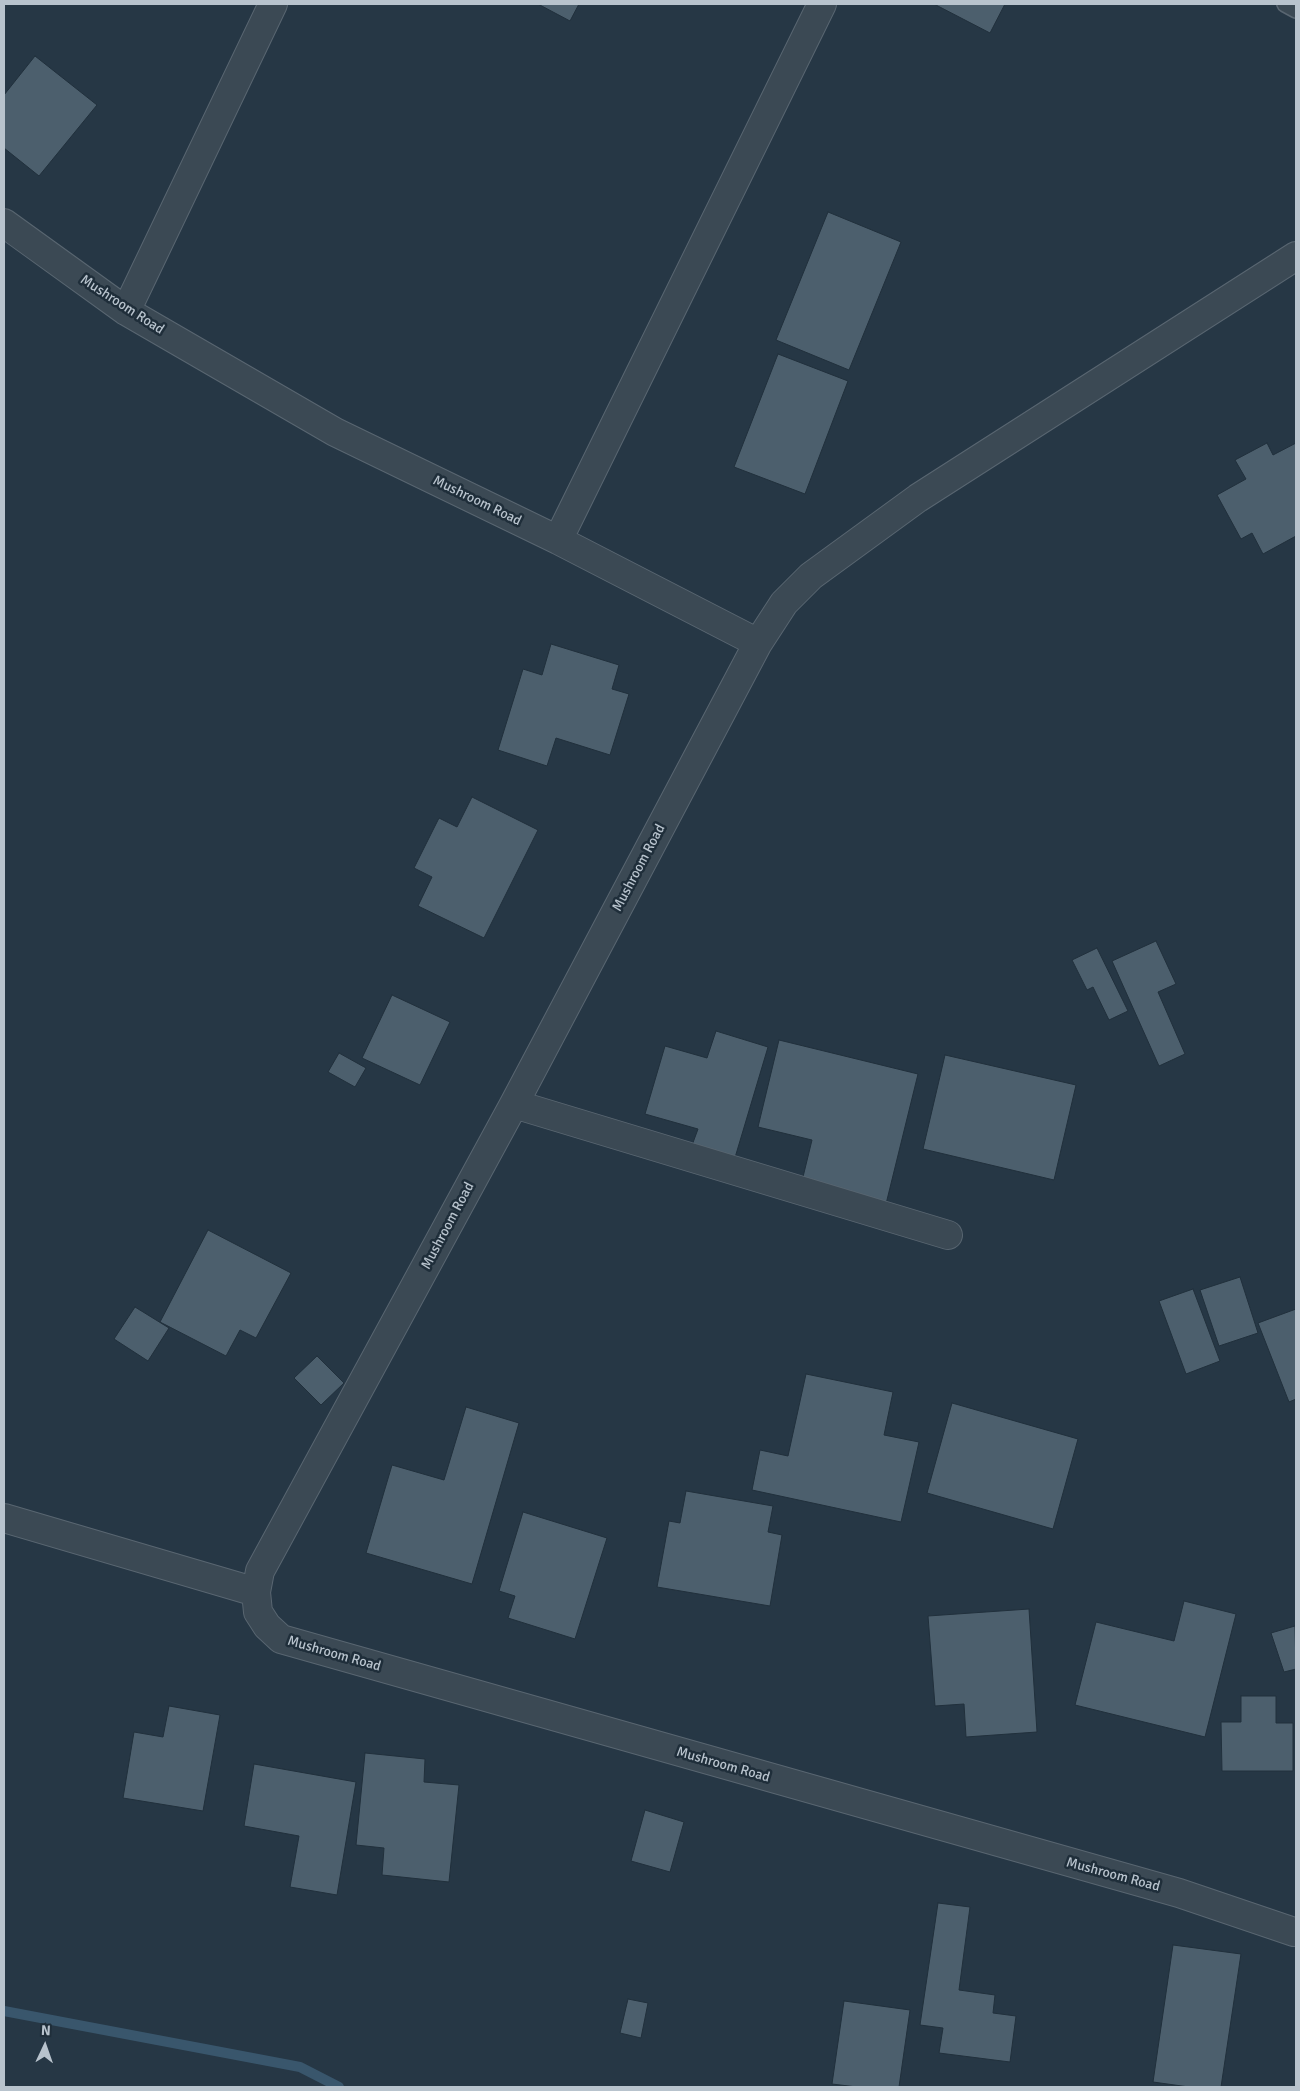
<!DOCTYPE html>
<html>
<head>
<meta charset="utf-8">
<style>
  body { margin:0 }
  #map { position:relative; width:1300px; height:2091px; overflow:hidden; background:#263745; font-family:Signika,sans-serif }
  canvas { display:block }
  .frame { position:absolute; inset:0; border:5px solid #b8c3cd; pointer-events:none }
  .north { position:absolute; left:20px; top:2021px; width:50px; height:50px; -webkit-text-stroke:4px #1f2e3a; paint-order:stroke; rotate:3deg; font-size:14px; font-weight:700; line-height:20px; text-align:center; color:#b8c3cd }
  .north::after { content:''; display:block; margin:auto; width:18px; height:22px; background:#b8c3cd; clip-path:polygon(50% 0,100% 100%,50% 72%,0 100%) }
</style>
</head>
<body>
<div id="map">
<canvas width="1300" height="2091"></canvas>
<div class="frame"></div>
<div class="north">N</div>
</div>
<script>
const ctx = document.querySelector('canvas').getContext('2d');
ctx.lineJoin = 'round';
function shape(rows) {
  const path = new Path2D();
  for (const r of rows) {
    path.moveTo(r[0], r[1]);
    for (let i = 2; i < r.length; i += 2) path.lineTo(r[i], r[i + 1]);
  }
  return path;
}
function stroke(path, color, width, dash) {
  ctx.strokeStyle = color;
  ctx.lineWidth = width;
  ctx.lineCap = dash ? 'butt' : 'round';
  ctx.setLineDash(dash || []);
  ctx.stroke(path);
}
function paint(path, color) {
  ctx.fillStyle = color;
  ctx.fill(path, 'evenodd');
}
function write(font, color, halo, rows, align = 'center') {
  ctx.font = font + ' Signika,sans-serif';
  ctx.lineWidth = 5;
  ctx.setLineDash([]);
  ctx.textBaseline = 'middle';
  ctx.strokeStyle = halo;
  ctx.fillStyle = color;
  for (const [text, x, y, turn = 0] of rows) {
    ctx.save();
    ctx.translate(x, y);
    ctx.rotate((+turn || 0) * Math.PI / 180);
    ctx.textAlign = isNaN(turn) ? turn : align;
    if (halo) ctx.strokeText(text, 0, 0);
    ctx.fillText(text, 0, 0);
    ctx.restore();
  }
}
stroke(shape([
  [4,2011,300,2067,339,2087]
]), '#39566c', 10);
const building = shape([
  [538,4,579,4,570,21,538,4],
  [934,4,1005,4,990,33,934,4],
  [35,56,97,105,39,176,4,148,4,95,35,56],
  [828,212,901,242,849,370,776,340,828,212],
  [778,354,848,381,805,494,734,467,778,354],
  [1267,443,1273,455,1296,443,1296,536,1263,554,1252,533,1241,539,1217,495,1246,479,1235,460,1267,443],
  [551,644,619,665,612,689,629,694,610,755,556,738,547,766,498,750,523,669,542,675,551,644],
  [472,797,538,830,484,938,418,906,432,877,414,868,439,818,457,827,472,797],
  [1156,941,1176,984,1158,992,1185,1054,1159,1066,1112,961,1156,941],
  [1097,948,1128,1011,1109,1020,1093,987,1087,990,1072,960,1097,948],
  [392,995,450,1022,420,1085,362,1058,392,995],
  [716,1031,768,1047,734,1161,691,1148,698,1129,645,1114,665,1046,707,1058,716,1031],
  [779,1040,918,1074,885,1208,802,1181,812,1140,758,1127,779,1040],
  [339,1053,366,1068,355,1087,328,1072,339,1053],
  [945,1055,1076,1085,1054,1180,923,1149,945,1055],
  [208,1230,291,1273,256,1338,240,1330,226,1356,160,1322,208,1230],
  [1240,1277,1258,1333,1219,1346,1200,1290,1240,1277],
  [1193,1289,1220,1361,1186,1374,1159,1301,1193,1289],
  [135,1307,169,1328,148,1361,114,1339,135,1307],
  [1296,1309,1296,1399,1289,1402,1258,1323,1296,1309],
  [317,1356,344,1383,321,1405,294,1378,317,1356],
  [806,1374,893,1392,884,1435,919,1442,901,1522,752,1490,760,1450,788,1456,806,1374],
  [952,1403,1078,1439,1053,1529,927,1493,952,1403],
  [466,1407,519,1423,472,1584,366,1553,392,1465,444,1480,466,1407],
  [686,1491,773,1506,768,1532,782,1535,770,1606,657,1587,669,1521,680,1523,686,1491],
  [523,1512,607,1538,575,1639,508,1618,515,1596,499,1591,523,1512],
  [1184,1601,1236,1614,1205,1737,1075,1705,1096,1622,1174,1641,1184,1601],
  [1029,1609,1037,1732,966,1737,964,1704,935,1706,928,1616,1029,1609],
  [1295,1626,1296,1669,1284,1672,1271,1633,1295,1626],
  [1241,1696,1276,1696,1276,1723,1293,1723,1293,1771,1222,1771,1221,1722,1241,1722,1241,1696],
  [169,1706,220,1715,203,1811,123,1798,134,1732,163,1737,169,1706],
  [365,1753,425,1759,424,1782,459,1785,449,1882,382,1875,384,1848,356,1845,365,1753],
  [254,1764,356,1782,337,1895,290,1887,299,1836,244,1826,254,1764],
  [645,1810,684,1822,670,1872,631,1861,645,1810],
  [938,1903,970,1907,959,1990,995,1995,993,2013,1016,2016,1010,2062,939,2053,943,2028,920,2025,938,1903],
  [1173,1945,1241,1954,1221,2087,1189,2087,1153,2082,1173,1945],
  [628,1999,648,2003,641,2038,620,2033,628,1999],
  [844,2001,910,2010,899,2087,857,2087,832,2084,844,2001]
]);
paint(building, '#4c5f6d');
stroke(building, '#21303c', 1);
const service = shape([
  [1285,4,1296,10]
]);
const minor = shape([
  [4,223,126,311,335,432,558,540,758,643,514,1104,260,1571,256,1592,258,1612,267,1626,281,1639,1179,1893,1294,1932],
  [126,311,273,4],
  [558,540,822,4],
  [758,643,784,603,811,576,918,498,1296,256],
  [514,1104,948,1235],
  [4,1518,256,1592]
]);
stroke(service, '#596671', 18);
stroke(minor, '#596671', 30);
stroke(service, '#3b4954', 15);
stroke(minor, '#3b4954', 28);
write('14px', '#b8c3cd', '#1f2e3a', [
  ["Mushroom Road",122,305,33],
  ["Mushroom Road",477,501,26],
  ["Mushroom Road",639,868,-62],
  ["Mushroom Road",448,1226,-62],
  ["Mushroom Road",334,1654,16],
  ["Mushroom Road",723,1765,16],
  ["Mushroom Road",1113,1875,15]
]);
</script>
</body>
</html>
